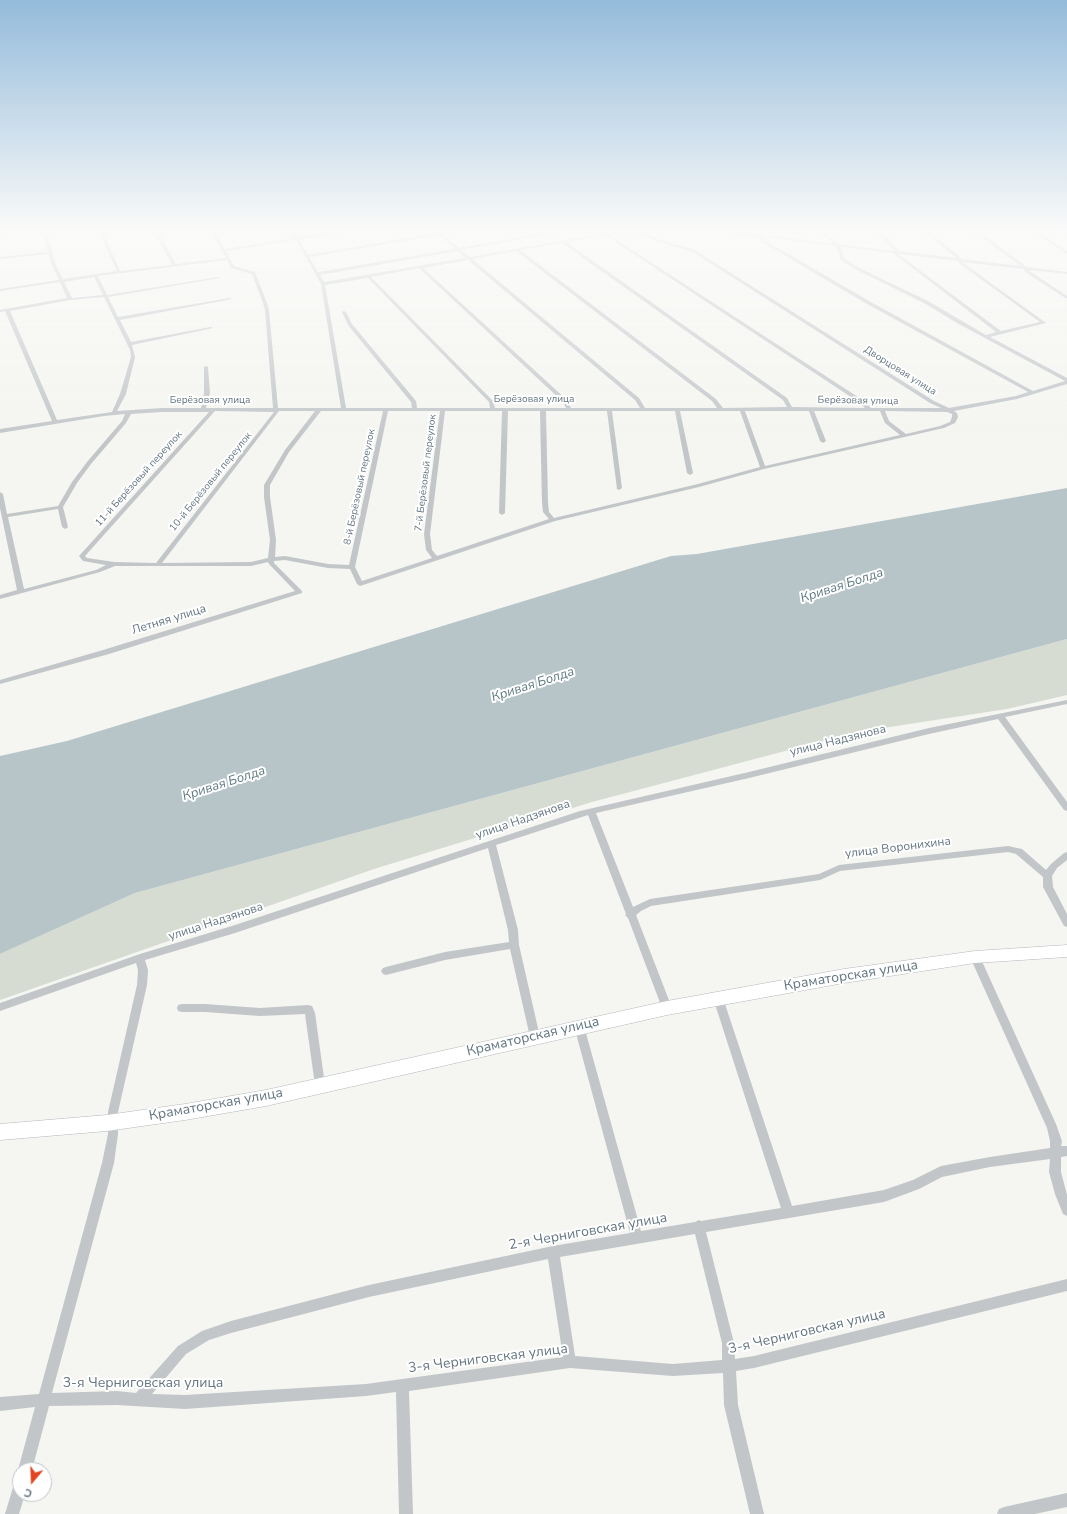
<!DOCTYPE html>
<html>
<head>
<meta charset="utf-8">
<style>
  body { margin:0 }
  #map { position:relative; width:1067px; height:1514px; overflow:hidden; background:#f5f5f1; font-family:"Nunito Sans",sans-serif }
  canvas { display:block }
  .north { position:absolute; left:12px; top:1462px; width:40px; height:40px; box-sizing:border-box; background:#fff; border:1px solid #c1c8cd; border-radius:50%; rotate:199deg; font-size:11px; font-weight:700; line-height:16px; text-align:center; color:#647682 }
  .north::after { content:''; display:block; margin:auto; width:14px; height:18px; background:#e34423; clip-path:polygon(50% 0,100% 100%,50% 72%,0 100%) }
</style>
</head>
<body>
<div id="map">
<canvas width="1067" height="1514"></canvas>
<div class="north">С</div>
</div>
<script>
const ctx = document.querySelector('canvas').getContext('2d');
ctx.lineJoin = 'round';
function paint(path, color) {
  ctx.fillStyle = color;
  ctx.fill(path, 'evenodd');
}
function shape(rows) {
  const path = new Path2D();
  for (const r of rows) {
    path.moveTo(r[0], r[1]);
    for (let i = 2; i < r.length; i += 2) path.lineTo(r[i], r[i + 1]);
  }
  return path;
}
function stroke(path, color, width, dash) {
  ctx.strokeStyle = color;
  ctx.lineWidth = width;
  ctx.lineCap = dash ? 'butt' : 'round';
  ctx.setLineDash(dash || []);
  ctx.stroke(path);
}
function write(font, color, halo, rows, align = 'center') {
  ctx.font = font + ' "Nunito Sans",sans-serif';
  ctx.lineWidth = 4;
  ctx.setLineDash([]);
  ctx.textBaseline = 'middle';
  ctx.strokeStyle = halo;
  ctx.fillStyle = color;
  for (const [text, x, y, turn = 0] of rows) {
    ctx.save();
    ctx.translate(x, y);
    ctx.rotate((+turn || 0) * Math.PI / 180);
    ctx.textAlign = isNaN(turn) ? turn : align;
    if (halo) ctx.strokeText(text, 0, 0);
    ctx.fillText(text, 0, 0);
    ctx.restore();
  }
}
paint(shape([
  [1067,639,1067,695,1007,709,857,732,592,802,374,869,0,1000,0,954,135,893]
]), '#d6dcd2');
paint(shape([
  [1067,488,1067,639,135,893,0,954,0,756,67,741,671,556,697,554]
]), '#b7c5c8');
const primary = shape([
  [1067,945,1067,957,975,963,844,983,667,1015,266,1106,185,1120,107,1131,0,1140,0,1124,107,1115,185,1104,266,1090,667,1001,844,969,975,951,1067,945]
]);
stroke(primary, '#b3b8bb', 1);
paint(shape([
  [12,230,22,230,0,234,0,232,12,230],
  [42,230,46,230,55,263,63,279,117,271,98,230,102,230,120,271,172,265,153,230,157,230,176,264,226,258,210,230,214,230,225,249,294,238,286,230,290,230,298,237,345,230,355,230,299,240,308,255,437,233,433,230,437,230,440,233,465,230,443,235,459,248,563,230,572,230,461,250,470,257,617,231,686,230,660,233,645,233,660,240,693,249,934,401,949,408,1016,396,1028,392,867,304,762,242,758,237,709,230,722,230,833,244,818,230,822,230,838,244,895,251,874,230,878,230,897,248,899,251,956,258,922,230,927,230,958,255,961,259,1021,266,971,230,976,230,1022,263,1026,267,1067,272,1067,274,1028,270,1067,296,1067,299,1028,274,1023,269,962,262,1046,323,990,337,1067,378,1067,384,1017,399,954,411,957,413,958,417,955,423,944,428,764,469,699,487,555,521,360,586,357,584,350,569,328,568,285,560,274,561,274,563,302,591,302,593,109,654,0,684,0,680,103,650,295,591,269,564,268,562,251,566,115,566,100,572,0,599,0,595,17,590,0,508,0,492,3,494,7,514,58,506,72,482,87,462,122,421,125,414,104,416,0,433,0,429,52,421,5,311,0,312,0,310,67,298,60,282,0,291,0,289,59,280,51,263,49,254,0,259,0,257,48,252,42,230],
  [617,233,639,233,658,242,691,251,930,403,941,408,871,408,861,399,609,235,617,233],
  [439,235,455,249,318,272,309,257,439,235],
  [605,235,857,401,865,408,792,407,787,398,566,242,605,235],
  [762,237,836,246,841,260,855,269,924,303,957,323,1065,381,1033,391,871,302,764,240,762,237],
  [296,240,321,284,341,408,278,408,269,310,267,303,255,272,234,266,226,251,296,240],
  [562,243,783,400,787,407,723,408,716,399,520,250,562,243],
  [841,247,893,253,996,332,986,335,928,301,857,267,844,258,841,247],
  [457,251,465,258,324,282,320,275,457,251],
  [516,251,712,401,717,408,645,408,639,398,472,259,516,251],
  [898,254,958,261,960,264,1040,322,1001,331,898,254],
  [227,260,231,268,252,274,263,303,265,310,273,408,206,408,210,393,208,367,206,366,204,367,204,393,201,408,162,408,117,411,126,394,135,357,132,345,213,328,211,327,131,342,120,320,232,299,230,298,118,317,108,297,220,278,218,277,107,295,98,276,227,260],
  [468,260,635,400,640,408,571,408,567,400,423,268,468,260],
  [419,268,563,402,566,408,495,408,493,401,371,277,419,268],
  [94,277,103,295,72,298,64,282,94,277],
  [368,278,489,402,490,408,417,408,416,401,352,324,346,312,344,311,342,312,348,325,411,402,412,408,346,408,325,285,368,278],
  [104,297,130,350,131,357,120,394,112,412,57,420,10,311,70,300,104,297],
  [215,411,274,412,156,563,114,562,87,558,85,556,215,411],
  [279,411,315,411,285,450,264,485,264,497,270,540,268,558,251,562,162,563,279,411],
  [321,411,383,411,349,565,328,564,285,556,275,557,276,540,270,497,270,485,289,452,321,411],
  [388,411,440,411,424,534,426,550,432,558,362,581,355,567,388,411],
  [445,411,502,411,499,513,502,515,505,513,508,411,540,411,542,503,543,512,549,519,437,556,432,550,430,534,445,411],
  [546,411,607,411,617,489,619,490,622,488,612,411,675,411,687,473,690,475,693,473,680,411,740,411,760,467,698,484,554,518,549,512,548,503,546,411],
  [745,411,809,411,820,441,823,443,826,441,814,411,880,411,885,423,900,435,765,466,745,411],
  [885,411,947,412,952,414,952,417,950,422,940,426,906,434,889,421,885,411],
  [162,412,209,412,79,556,83,561,106,565,96,570,24,589,8,517,58,509,62,527,65,529,67,528,68,527,63,507,77,483,91,464,126,423,131,414,162,412],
  [1030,230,1035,230,1067,251,1067,254,1030,230],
  [1067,700,1067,704,1005,717,1067,802,1067,811,1064,810,998,719,929,734,749,778,596,813,633,907,650,899,819,874,839,865,1008,846,1022,849,1046,870,1051,864,1064,853,1067,852,1067,860,1057,868,1052,876,1053,887,1067,914,1067,927,1064,926,1043,887,1043,877,1016,854,1008,852,840,871,820,880,651,906,641,911,636,915,672,1008,671,1011,667,1012,663,1011,662,1008,628,918,625,915,626,914,588,815,496,845,518,930,519,945,540,1037,539,1040,535,1042,531,1040,530,1037,510,949,445,960,386,975,383,974,381,971,383,968,386,967,445,952,509,942,508,930,488,848,235,933,145,960,148,970,147,985,118,1112,118,1134,114,1163,52,1393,117,1391,136,1393,178,1346,202,1331,231,1321,369,1285,553,1246,630,1233,574,1026,575,1023,579,1022,583,1023,584,1026,641,1231,695,1222,699,1220,701,1221,781,1208,713,998,715,995,718,994,721,995,723,998,792,1206,884,1190,913,1180,941,1166,990,1157,1050,1148,1050,1141,1047,1128,970,957,972,954,975,953,978,954,980,957,1056,1124,1062,1141,1061,1146,1067,1146,1067,1156,1061,1157,1061,1172,1067,1195,1067,1216,1063,1214,1055,1194,1049,1172,1050,1159,990,1167,942,1177,919,1189,884,1202,706,1232,734,1343,735,1359,754,1356,1067,1279,1067,1291,754,1368,736,1371,738,1405,764,1514,750,1514,724,1405,723,1373,673,1376,570,1368,409,1391,413,1514,399,1514,396,1392,366,1396,185,1409,117,1405,49,1406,32,1470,20,1470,20,1474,18,1470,35,1407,0,1411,0,1397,39,1394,102,1163,108,1134,108,1112,137,985,138,970,136,963,0,1011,0,1003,140,954,235,925,580,811,749,772,929,728,1067,700],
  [695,1234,722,1343,722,1360,673,1364,575,1356,560,1257,695,1234],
  [548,1259,563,1357,366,1384,185,1395,152,1394,186,1354,209,1340,231,1333,369,1297,548,1259],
  [182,1004,205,1004,260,1008,308,1005,312,1006,315,1013,325,1085,324,1088,320,1090,316,1088,315,1085,305,1014,260,1016,205,1012,182,1012,178,1011,177,1008,178,1005,182,1004],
  [20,1479,20,1494,25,1494,19,1514,5,1514,15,1481,20,1479],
  [1067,1493,1067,1507,1035,1514,997,1514,999,1509,1004,1507,1067,1493]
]), '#c2c6c9');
paint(primary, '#fff');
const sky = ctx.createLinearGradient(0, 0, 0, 442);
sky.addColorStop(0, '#94bbdb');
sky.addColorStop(0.52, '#fafaf9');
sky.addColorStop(1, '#fafaf900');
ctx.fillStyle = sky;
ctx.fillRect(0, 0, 1067, 442);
write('10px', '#647682', '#fff', [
  ["Дворцовая улица",900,371,32],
  ["Берёзовая улица",534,400],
  ["Берёзовая улица",210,401],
  ["Берёзовая улица",858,401,1],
  ["7-й Берёзовый переулок",426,473,-83],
  ["11-й Берёзовый переулок",139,479,-48],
  ["10-й Берёзовый переулок",211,482,-51],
  ["8-й Берёзовый переулок",360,487,-78]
]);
write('12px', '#647682', '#fff', [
  ["Летняя улица",169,620,-17],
  ["улица Надзянова",838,741,-14],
  ["улица Надзянова",523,820,-19],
  ["улица Воронихина",898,848,-7],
  ["улица Надзянова",216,922,-18]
]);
write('italic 13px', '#5f797f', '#fff', [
  ["Кривая Болда",842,586,-18],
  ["Кривая Болда",533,685,-18],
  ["Кривая Болда",224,784,-18]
]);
write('14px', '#647682', '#fff', [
  ["Краматорская улица",851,976,-9],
  ["Краматорская улица",533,1037,-13],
  ["Краматорская улица",216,1105,-10],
  ["2-я Черниговская улица",588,1232,-10],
  ["3-я Черниговская улица",807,1332,-13],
  ["3-я Черниговская улица",488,1359,-7],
  ["3-я Черниговская улица",143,1384]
]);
</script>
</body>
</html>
